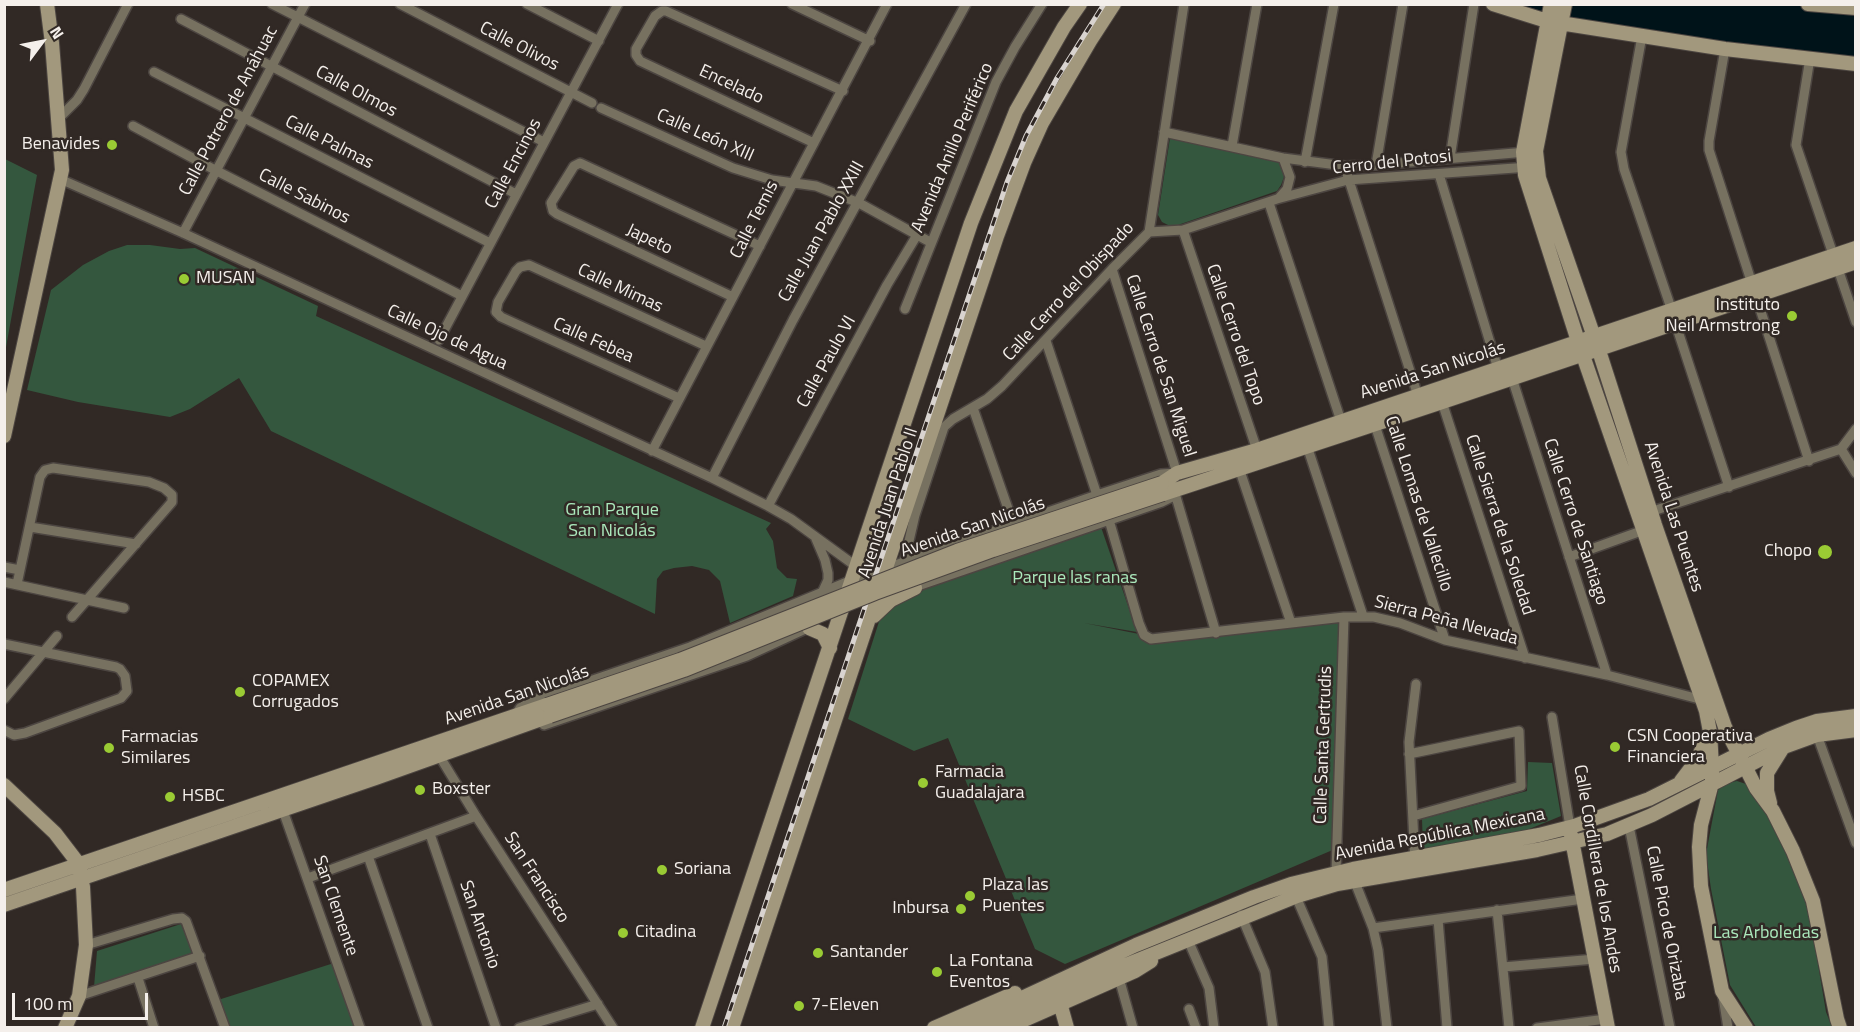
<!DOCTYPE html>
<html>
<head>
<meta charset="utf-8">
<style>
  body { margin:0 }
  #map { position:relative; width:1860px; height:1032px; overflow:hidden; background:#312925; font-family:"Titillium Web",sans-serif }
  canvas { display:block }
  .frame { position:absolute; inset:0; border:6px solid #f4efeb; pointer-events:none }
  .north { position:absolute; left:12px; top:12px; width:60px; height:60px; -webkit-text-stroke:4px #312925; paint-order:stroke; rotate:58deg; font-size:16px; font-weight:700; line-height:24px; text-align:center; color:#f4efeb }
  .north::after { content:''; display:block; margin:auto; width:21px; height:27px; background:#f4efeb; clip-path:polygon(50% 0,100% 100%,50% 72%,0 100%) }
  .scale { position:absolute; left:12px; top:993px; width:136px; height:27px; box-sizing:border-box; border:3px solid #f4efeb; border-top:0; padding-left:8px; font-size:18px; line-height:21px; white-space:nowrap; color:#f4efeb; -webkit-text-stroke:4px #312925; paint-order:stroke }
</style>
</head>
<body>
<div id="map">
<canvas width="1860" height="1032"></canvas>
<div class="frame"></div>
<div class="north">N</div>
<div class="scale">100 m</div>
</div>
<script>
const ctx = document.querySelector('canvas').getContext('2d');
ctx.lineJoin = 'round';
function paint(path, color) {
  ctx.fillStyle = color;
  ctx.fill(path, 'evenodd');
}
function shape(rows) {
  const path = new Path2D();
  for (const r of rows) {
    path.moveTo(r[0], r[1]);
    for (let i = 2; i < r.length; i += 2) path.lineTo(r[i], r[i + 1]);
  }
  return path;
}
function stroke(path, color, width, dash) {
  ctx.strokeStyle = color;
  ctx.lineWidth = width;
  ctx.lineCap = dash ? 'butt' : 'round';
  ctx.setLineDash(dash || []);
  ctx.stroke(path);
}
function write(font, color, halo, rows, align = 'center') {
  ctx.font = font + ' "Titillium Web",sans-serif';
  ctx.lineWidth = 5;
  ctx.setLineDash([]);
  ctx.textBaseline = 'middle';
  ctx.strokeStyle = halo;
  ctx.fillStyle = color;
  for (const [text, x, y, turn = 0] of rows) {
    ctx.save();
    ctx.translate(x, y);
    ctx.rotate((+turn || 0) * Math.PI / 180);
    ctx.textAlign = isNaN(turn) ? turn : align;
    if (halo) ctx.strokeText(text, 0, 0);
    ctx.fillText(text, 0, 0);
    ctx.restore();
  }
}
paint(shape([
  [1170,138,1281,163,1284,177,1281,185,1277,191,1175,226,1168,225,1162,222,1158,215],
  [5,159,37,175,5,353,4,159],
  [127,245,150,245,180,249,195,248,318,306,316,316,771,523,766,529,773,541,777,568,787,578,797,579,793,596,730,623,720,581,709,570,692,566,674,568,663,571,657,579,655,614,271,431,239,378,190,409,170,417,78,402,27,390,51,290,83,265,109,251],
  [1101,527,1137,632,1084,623,1144,635,1158,639,1339,622,1335,849,1065,964,1035,949,948,738,914,751,848,719,883,609,905,590],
  [1528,762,1552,763,1561,816,1522,832,1423,849,1422,819,1527,791],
  [1737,781,1749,785,1754,791,1780,836,1808,904,1826,1012,1832,1027,1756,1027,1730,985,1711,889,1706,854,1718,790,1727,783],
  [181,924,193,953,94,987,97,951],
  [334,963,354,1027,228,1027,218,1000]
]), '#34573e');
paint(shape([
  [1808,4,1855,8,1855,64,1725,49,1493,5]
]), '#001319');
const street = shape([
  [272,4,544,142],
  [400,4,592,103],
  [527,4,599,41],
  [792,4,870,41],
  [181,19,516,194],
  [1642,36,1621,152,1624,169,1671,308],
  [1725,49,1709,141,1709,150,1809,461],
  [1810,58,1796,145,1856,322],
  [154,72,490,243],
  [601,108,733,168,772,180,816,186,859,203,930,242],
  [59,118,77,100,84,89,128,4],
  [133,126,215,170,462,296],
  [1164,132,1283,158,1345,166,1376,165,1526,152],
  [814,143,640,61,636,55,636,49,655,16,662,11,666,11,843,91],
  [1232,146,1257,4],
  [1450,158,1474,4],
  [1305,162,1334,4],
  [1376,165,1403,4],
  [1347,174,1418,396],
  [1439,174,1498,369],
  [60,179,183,233,712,478,768,506,791,519,857,567,866,575,873,589],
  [1279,198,1287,189,1290,177,1283,158],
  [1269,203,1341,421],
  [1183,230,1257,450],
  [1149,232,1183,230,1277,199,1348,180,1529,167],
  [183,233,305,4],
  [733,297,557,214,553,211,551,203,574,166,580,163,760,246],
  [905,309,996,82,1015,47,1042,4],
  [1675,322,1729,487],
  [439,340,618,4],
  [1046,341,1097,495],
  [1512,378,1607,675],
  [679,398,501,317,496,312,498,302,516,271,520,267,529,265,706,346],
  [1442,402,1525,658],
  [973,408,1013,523],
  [1373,419,1445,640],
  [1307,446,1363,616],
  [1841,449,1856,473],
  [1841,449,1856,429],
  [652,451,887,4],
  [1239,468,1291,623],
  [712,478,793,320,966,4],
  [1174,490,1216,633],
  [768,506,887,285,917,235],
  [1647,513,1841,449],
  [1109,520,1139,623,1144,635,1151,639,1344,617,1374,617,1400,623,1445,640,1607,675,1703,700],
  [30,527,136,544],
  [816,539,825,560,828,573,828,580,822,593],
  [1569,557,1644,530],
  [4,567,20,570],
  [903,567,915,515,944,427,953,419,987,399,1002,386,1112,269,1149,232,1184,4],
  [4,582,124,608],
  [17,584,40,477,45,470,53,468,149,482,164,488,172,495,172,502,72,617],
  [912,588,1162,502,1172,497,1174,490],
  [4,644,116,667,120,669,125,676,127,691,121,698,25,733,14,735,4,730],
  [4,699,57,636],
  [517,713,520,708,534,700,690,647,852,580,1097,495,1161,474,1177,473,1112,269],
  [1552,717,1570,827],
  [544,725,747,656,812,626],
  [1817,735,1856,843],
  [437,752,476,816,613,1028],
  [1409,754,1519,731,1521,786,1413,816],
  [281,805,360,1028],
  [1629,826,1670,1028],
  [430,834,496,1028],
  [368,856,428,1028],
  [1415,862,1409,742,1416,684],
  [1336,873,1344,617],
  [1353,877,1373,928,1378,950,1387,1028],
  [308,878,476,816],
  [1294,892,1322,957,1329,1028],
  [1497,910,1509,1028],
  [1241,915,1265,972,1273,1028],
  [1438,919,1447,1028],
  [1373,928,1583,899],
  [1188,940,1209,988,1214,1028],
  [86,945,173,919,182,918,186,921,225,1028],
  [1503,967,1595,959],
  [138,978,154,1028],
  [1119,978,1133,1028],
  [79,996,200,956],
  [1723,997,1728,1028],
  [1189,1009,1196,1028],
  [519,1028,598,1004],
  [1537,1028,1606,1019]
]);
const secondary = shape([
  [1493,4,1547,21,1725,49,1856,64],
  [1551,4,1523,152,1525,175,1578,341,1706,711,1710,732,1712,767,1712,783,1701,825,1699,847,1701,886,1722,991,1746,1028],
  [1565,4,1536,151,1539,178,1601,357,1655,525,1725,727,1756,788,1773,811,1793,851,1813,901,1837,1019,1840,1028],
  [1808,4,1856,8],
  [4,436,62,170,52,43,47,4],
  [1162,483,1177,473,1257,450,1856,248],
  [1163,494,1442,402,1856,262],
  [874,616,891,600,915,588],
  [809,628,823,634,830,648],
  [1681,781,1697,760,1709,734],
  [4,785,55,833,78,863,83,887,86,945,79,996,65,1028],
  [1770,803,1767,791,1767,773,1782,749],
  [1571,835,1608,1028],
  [4,890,547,705],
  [4,905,376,778,550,716],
  [1060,1003,1067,1028],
  [702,1028,971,223,1016,111,1064,27,1080,4],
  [732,1028,997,236,1024,163,1042,123,1090,41,1114,4],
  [934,1028,1015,993],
  [957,1028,1136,945,1254,897,1291,884,1353,869,1539,835,1574,826,1649,799,1769,739,1796,728,1817,721,1856,716],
  [981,1028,1054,994,1297,896,1337,884,1537,850,1607,834,1652,815,1784,747,1817,735,1856,730],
  [1006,1028,1135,971,1151,961]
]);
stroke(street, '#4c4541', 12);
stroke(secondary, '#4c4541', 16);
stroke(street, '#777160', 9);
stroke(secondary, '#a2987d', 14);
const rail = shape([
  [724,1028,1007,182,1026,136,1057,78,1104,4]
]);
stroke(rail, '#d9d4d0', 5);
stroke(rail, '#312925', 3, [9]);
const secondaryBridge = shape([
  [547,705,680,660,957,551,1162,483],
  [550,716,684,670,875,593,993,550,1163,494]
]);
stroke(secondaryBridge, '#4c4541', 16, []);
stroke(secondaryBridge, '#a2987d', 14);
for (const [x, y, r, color] of [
  [112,145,6,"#9acb34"],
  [184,279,6,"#9acb34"],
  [1792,316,6,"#9acb34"],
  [1825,552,8,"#9acb34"],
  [240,692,6,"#9acb34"],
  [1615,747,6,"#9acb34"],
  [109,748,6,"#9acb34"],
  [923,783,6,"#9acb34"],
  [420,790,6,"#9acb34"],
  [170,797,6,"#9acb34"],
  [662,870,6,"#9acb34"],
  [970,896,6,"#9acb34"],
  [961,909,6,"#9acb34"],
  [623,933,6,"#9acb34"],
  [818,953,6,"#9acb34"],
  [937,972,6,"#9acb34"],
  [799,1006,6,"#9acb34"]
]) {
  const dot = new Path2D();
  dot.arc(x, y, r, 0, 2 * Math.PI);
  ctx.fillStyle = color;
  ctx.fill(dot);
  stroke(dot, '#312925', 2);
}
write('18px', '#f4efeb', '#312925', [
  ["Calle Olivos",519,47,27],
  ["Encelado",731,85,25],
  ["Calle Olmos",356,92,28],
  ["Calle Potrero de Anáhuac",229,111,-62],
  ["Calle León XIII",705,136,24],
  ["Calle Palmas",329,143,27],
  ["Avenida Anillo Periférico",953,148,-67],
  ["Cerro del Potosi",1392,163,-6],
  ["Calle Encinos",514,164,-62],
  ["Calle Sabinos",304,197,27],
  ["Calle Temis",755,220,-63],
  ["Calle Juan Pablo XXIII",822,232,-61],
  ["Japeto",649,240,25],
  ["Calle Mimas",620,289,25],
  ["Calle Cerro del Obispado",1069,292,-47],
  ["Calle Cerro del Topo",1235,335,71],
  ["Calle Ojo de Agua",447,338,25],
  ["Calle Febea",593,341,24],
  ["Calle Paulo VI",827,362,-61],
  ["Calle Cerro de San Miguel",1160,366,72],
  ["Avenida San Nicolás",1433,371,-18],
  ["Avenida Juan Pablo II",889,503,-72],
  ["Calle Lomas de Vallecillo",1418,504,72],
  ["Avenida Las Puentes",1673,517,72],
  ["Calle Cerro de Santiago",1575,522,72],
  ["Calle Sierra de la Soledad",1499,525,72],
  ["Avenida San Nicolás",973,528,-19],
  ["Sierra Peña Nevada",1446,621,15],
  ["Avenida San Nicolás",517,696,-19],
  ["Calle Santa Gertrudis",1324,745,-88],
  ["Avenida República Mexicana",1440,835,-11],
  ["Calle Cordillera de los Andes",1597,869,80],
  ["San Francisco",536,878,57],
  ["San Clemente",335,906,71],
  ["Calle Pico de Orizaba",1666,923,79],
  ["San Antonio",479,925,71]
]);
write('18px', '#f4efeb', '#312925', [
  ["Benavides",100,145,"right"],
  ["MUSAN",196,279],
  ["Instituto",1780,306,"right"],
  ["Neil Armstrong",1780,327,"right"],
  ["Chopo",1812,552,"right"],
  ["COPAMEX",252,682],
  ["Corrugados",252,703],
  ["CSN Cooperativa",1627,737],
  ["Financiera",1627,758],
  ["Farmacias",121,738],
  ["Similares",121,759],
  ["Farmacia",935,773],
  ["Guadalajara",935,794],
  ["Boxster",432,790],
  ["HSBC",182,797],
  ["Soriana",674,870],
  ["Plaza las",982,886],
  ["Puentes",982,907],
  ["Inbursa",949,909,"right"],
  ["Citadina",635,933],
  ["Santander",830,953],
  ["La Fontana",949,962],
  ["Eventos",949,983],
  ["7-Eleven",811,1006]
], 'left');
write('18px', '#abe9bc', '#312925', [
  ["Gran Parque",612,511],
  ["San Nicolás",612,532],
  ["Parque las ranas",1075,579],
  ["Las Arboledas",1766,934]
]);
</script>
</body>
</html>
